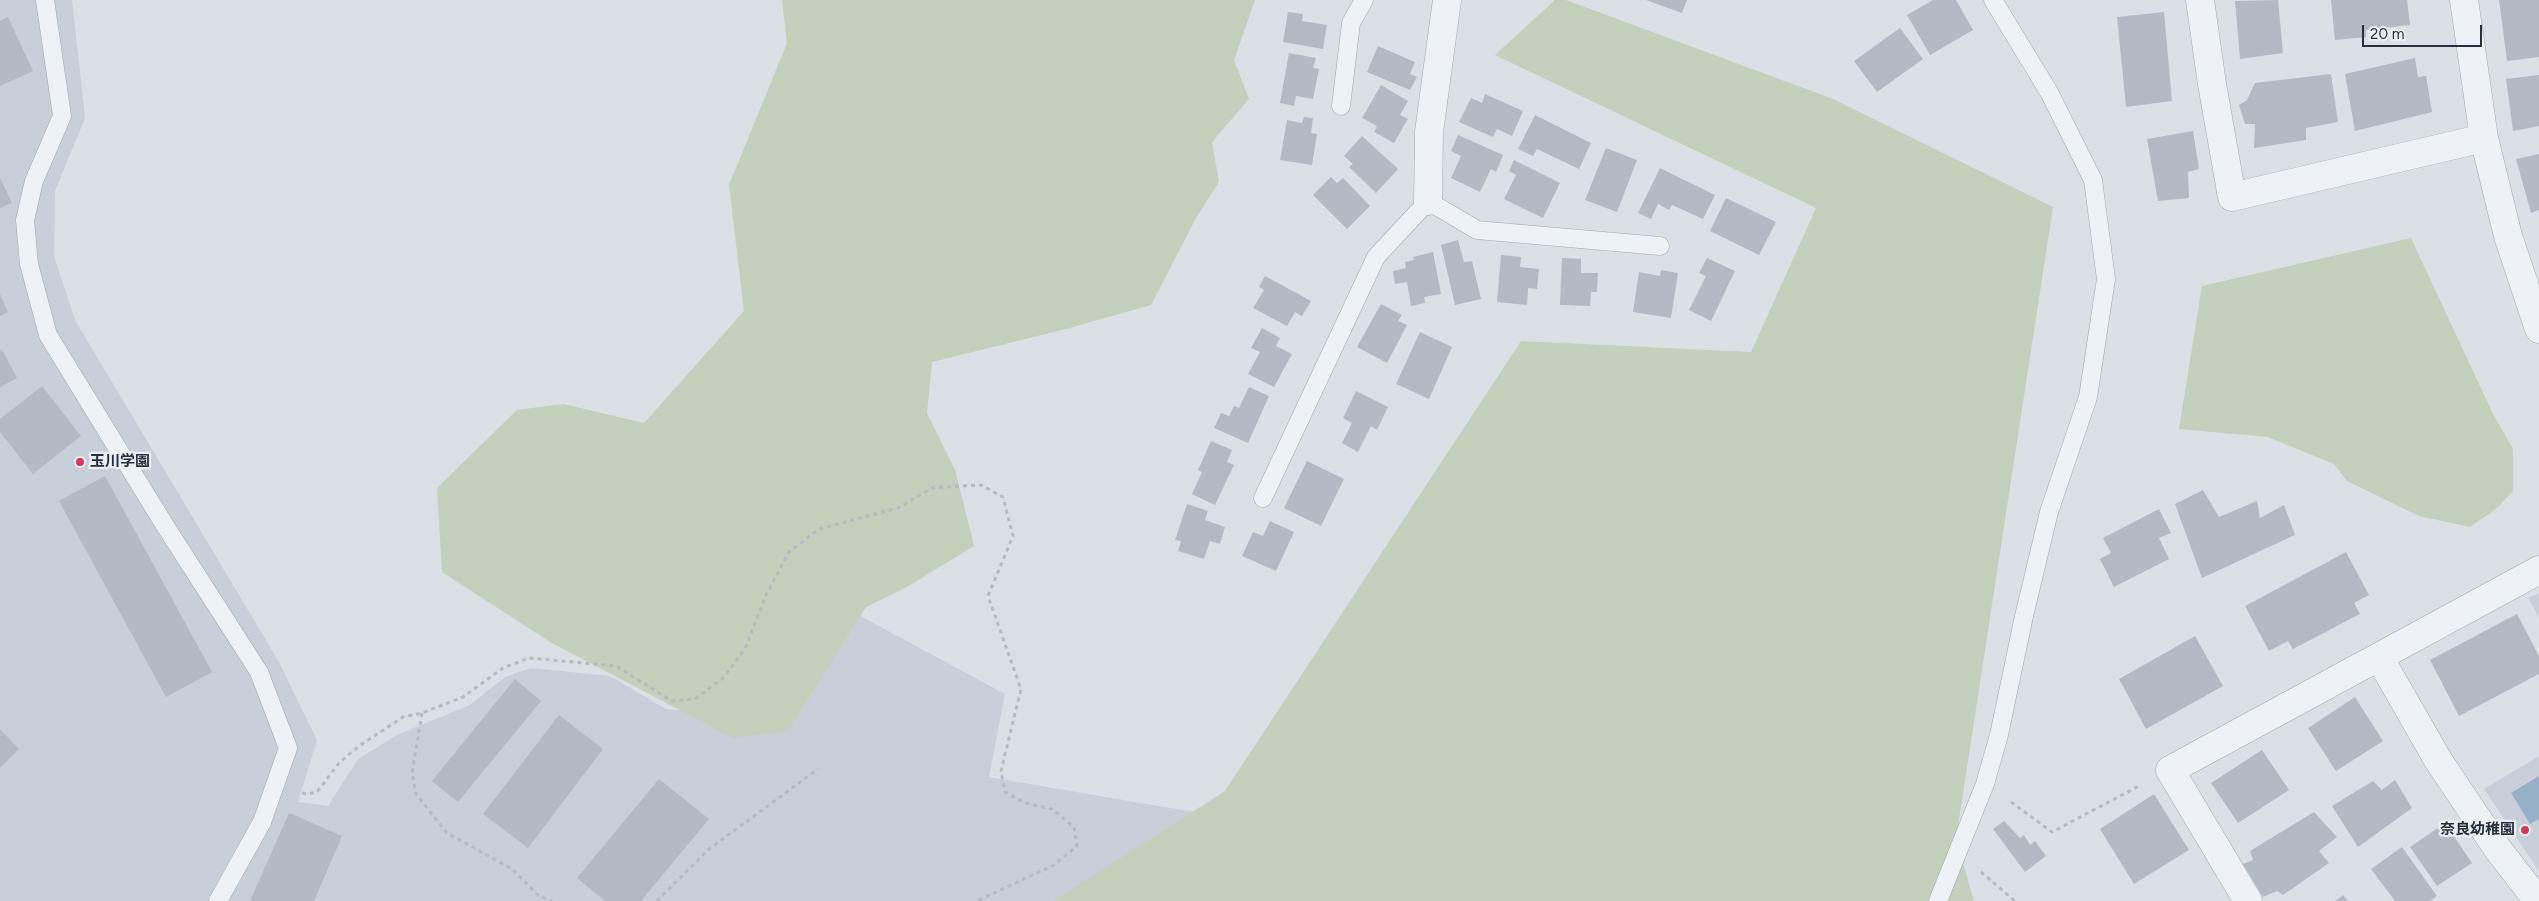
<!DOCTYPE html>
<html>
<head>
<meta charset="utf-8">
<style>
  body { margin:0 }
  #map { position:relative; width:2539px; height:901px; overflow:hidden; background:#dbe0e6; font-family:Figtree,sans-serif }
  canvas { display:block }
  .scale { position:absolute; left:2362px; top:25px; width:120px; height:22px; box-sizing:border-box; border:2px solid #252f3d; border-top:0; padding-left:6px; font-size:15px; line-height:18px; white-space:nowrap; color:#252f3d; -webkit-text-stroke:4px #ebeff4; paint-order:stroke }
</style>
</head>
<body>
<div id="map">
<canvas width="2539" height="901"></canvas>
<div class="scale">20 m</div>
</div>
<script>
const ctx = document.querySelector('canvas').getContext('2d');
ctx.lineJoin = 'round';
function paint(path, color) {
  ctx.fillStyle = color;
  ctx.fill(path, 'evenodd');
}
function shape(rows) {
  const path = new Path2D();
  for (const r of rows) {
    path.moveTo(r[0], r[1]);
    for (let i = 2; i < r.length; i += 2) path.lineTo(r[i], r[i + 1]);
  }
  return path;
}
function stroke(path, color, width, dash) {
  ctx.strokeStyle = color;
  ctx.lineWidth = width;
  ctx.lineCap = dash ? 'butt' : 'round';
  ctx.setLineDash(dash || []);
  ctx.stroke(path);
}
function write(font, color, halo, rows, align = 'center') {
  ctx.font = font + ' Figtree,"Noto Sans JP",sans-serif';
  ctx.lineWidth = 4.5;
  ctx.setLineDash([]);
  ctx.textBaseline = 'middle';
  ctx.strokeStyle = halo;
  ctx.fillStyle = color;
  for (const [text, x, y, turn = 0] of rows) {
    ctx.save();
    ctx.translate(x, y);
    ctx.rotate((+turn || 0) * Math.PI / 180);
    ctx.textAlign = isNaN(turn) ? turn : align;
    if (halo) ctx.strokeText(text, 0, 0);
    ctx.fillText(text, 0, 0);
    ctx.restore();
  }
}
paint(shape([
  [0,0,72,0,85,118,55,191,54,256,75,320,279,662,317,740,298,802,328,806,358,759,399,734,470,705,505,677,531,668,610,676,666,709,690,711,838,604,1005,694,989,777,1269,825,1160,901,0,901],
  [2539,593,2539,617,2528,598],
  [2539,756,2539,871,2484,789]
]), '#c9cfd8');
paint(shape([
  [782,0,1255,0,1234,60,1249,99,1212,142,1219,182,1196,218,1151,305,1066,329,932,362,927,413,955,470,974,546,907,587,866,607,788,731,733,738,550,642,442,572,437,488,517,410,563,404,644,423,744,311,729,185,787,43],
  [1555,0,1566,0,1833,99,2053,207,1956,839,1974,901,1054,901,1225,791,1521,341,1751,352,1816,208,1495,55],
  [2411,238,2493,414,2513,449,2513,491,2496,509,2470,527,2419,516,2347,481,2334,464,2268,437,2179,429,2202,286]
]), '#c2d0bc');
paint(shape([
  [2539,776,2539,819,2530,824,2511,793]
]), '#95b0c8');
paint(shape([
  [1646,0,1687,0,1682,13],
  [1933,0,1956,0,1973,30,1930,55,1907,15],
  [2278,0,2283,53,2240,59,2235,1],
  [2331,0,2407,0,2410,25,2366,30,2366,37,2335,40],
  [2499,0,2539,0,2539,57,2507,61],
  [1288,12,1303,14,1302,21,1327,25,1323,49,1283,42],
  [2164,12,2172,101,2126,107,2117,17],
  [8,17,33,71,0,86,0,21],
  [1900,28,1923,59,1877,92,1854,61],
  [1378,46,1415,62,1410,74,1417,77,1410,90,1367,72],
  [1289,53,1316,58,1313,68,1319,69,1313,99,1296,96,1294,106,1280,103],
  [2415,58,2418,77,2426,76,2432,112,2355,131,2345,74],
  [2331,74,2338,122,2306,128,2306,140,2254,148,2255,124,2245,124,2239,105,2247,100,2255,83],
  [2539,75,2539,126,2513,131,2506,79],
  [1381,85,1408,101,1400,115,1408,119,1394,143,1374,132,1377,126,1362,118],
  [1485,94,1523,111,1512,136,1497,129,1493,137,1459,122,1471,98,1482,103],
  [1535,115,1591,143,1579,169,1537,149,1533,156,1518,149],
  [1304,117,1313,118,1311,133,1317,134,1312,165,1280,160,1287,120,1302,123],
  [2193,131,2199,169,2188,172,2189,198,2158,201,2147,139],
  [1458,135,1503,155,1496,172,1491,169,1480,192,1451,178,1461,156,1451,151],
  [1362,136,1398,169,1376,193,1349,167,1353,164,1344,156],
  [1606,148,1637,160,1617,212,1585,200],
  [2539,154,2539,210,2531,213,2516,159],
  [1514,160,1560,183,1543,218,1504,199,1516,175,1509,171],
  [1660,168,1715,195,1703,219,1672,205,1669,210,1658,204,1651,219,1638,213],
  [1331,177,1337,183,1343,178,1370,206,1347,229,1313,195],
  [0,178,12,203,0,208],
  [1726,198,1776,222,1759,255,1710,231],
  [1458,240,1464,262,1472,261,1481,299,1455,305,1441,245],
  [1433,252,1441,294,1424,297,1425,303,1411,306,1407,282,1395,284,1393,271,1406,268,1405,262,1414,260,1413,257],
  [1501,255,1521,257,1520,267,1539,269,1537,289,1528,288,1527,305,1497,302],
  [1562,258,1581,259,1581,273,1598,273,1597,292,1591,292,1590,306,1560,305],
  [1707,258,1735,271,1711,321,1689,310,1706,276,1699,273],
  [1661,270,1678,273,1671,318,1633,312,1639,272,1660,276],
  [1265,276,1311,301,1302,316,1295,312,1287,326,1253,308,1264,290,1259,287],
  [0,294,8,312,0,316],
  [1381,304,1402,315,1398,321,1407,325,1387,363,1357,347],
  [1262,328,1280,338,1276,346,1292,354,1274,387,1248,374,1260,352,1251,348],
  [1420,332,1452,347,1429,399,1396,384],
  [2,350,17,378,0,387,0,351],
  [42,386,81,436,33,474,0,432,0,419],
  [1249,387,1269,396,1248,443,1214,428,1221,413,1229,416,1234,406,1239,408],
  [1356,391,1388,407,1377,430,1371,426,1358,452,1342,443,1352,423,1343,418],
  [1211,441,1232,450,1227,462,1234,465,1215,505,1192,494,1202,472,1198,470],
  [1307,461,1344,479,1321,526,1284,508],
  [105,476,212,672,166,697,59,501],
  [2203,490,2219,517,2257,501,2260,518,2284,505,2295,535,2202,578,2175,504],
  [1187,504,1208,511,1205,520,1225,527,1220,544,1210,541,1204,559,1178,551,1181,541,1175,540],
  [2159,509,2171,533,2159,538,2169,559,2114,587,2100,559,2111,553,2103,538],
  [1270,521,1294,532,1276,571,1242,556,1253,532,1263,536],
  [2346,552,2369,595,2354,603,2360,614,2293,649,2288,641,2269,651,2245,606],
  [2517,614,2539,656,2539,674,2459,716,2430,660],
  [2195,636,2223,686,2146,729,2119,679],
  [515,679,541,701,458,802,432,781],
  [2355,697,2383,741,2336,771,2308,728],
  [559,715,603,749,528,848,483,814],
  [0,729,19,749,0,768],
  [2262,750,2289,790,2238,823,2211,783],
  [659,779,709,819,641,901,605,901,577,878],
  [2395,780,2412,808,2358,847,2332,806,2373,781,2382,790],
  [2154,794,2189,850,2134,884,2100,829],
  [2314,812,2337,837,2319,851,2329,863,2283,895,2277,891,2263,897,2243,864,2253,860,2250,851],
  [289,813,342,836,314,901,250,901],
  [2004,821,2020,838,2024,835,2030,845,2035,841,2046,856,2025,872,1993,829],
  [2445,823,2472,863,2437,886,2410,847],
  [2402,847,2437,896,2430,901,2395,901,2371,869],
  [2343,895,2348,901,2335,901]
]), '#b3bac3');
const lane = shape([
  [45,0,62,116,34,181,25,220,29,264,48,335,164,524,259,672,288,748,262,822,218,901],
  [1341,106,1351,23,1364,0],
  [1263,498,1376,257,1428,201,1477,230,1660,246],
  [1938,901,1985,784,1999,735,2024,616,2049,512,2088,397,2106,279,2093,180,2049,92,1993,0]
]);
const street = shape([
  [2200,0,2212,84,2232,197,2484,138],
  [2464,0,2484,138,2508,236,2539,329],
  [1428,201,1429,132,1447,0],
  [2379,657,2438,760,2497,848,2538,901],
  [2248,901,2170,770,2539,570]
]);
stroke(lane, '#a1a7b0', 19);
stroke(street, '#a1a7b0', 29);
stroke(shape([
  [422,713,412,773,416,794,447,833,512,869,538,895,552,901],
  [302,793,308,794,317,792,339,763,359,746,403,717,422,713,463,697,503,668,529,658,616,666,672,701,695,699,723,678,745,649,766,595,789,552,819,529,898,508,932,488,981,485,1003,497,1013,536,988,596,1021,689,1001,771,1005,792,1025,803,1052,809,1074,827,1077,846,1054,865,977,901],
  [2011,802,2052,832,2139,786],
  [1981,872,2015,901],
  [657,901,709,849,818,769]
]), '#b6bbc1', 3, [4, 4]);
stroke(lane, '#eef1f5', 18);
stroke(street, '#eef1f5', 28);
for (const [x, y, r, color] of [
  [80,462,5,"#d13b59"],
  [2525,830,5,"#d13b59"]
]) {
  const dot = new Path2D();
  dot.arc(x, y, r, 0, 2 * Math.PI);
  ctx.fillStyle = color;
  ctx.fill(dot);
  stroke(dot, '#ebeff4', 2);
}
write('bold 15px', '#252f3d', '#ebeff4', [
  ["玉川学園",90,462],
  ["奈良幼稚園",2515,830,"right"]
], 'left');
</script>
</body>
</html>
